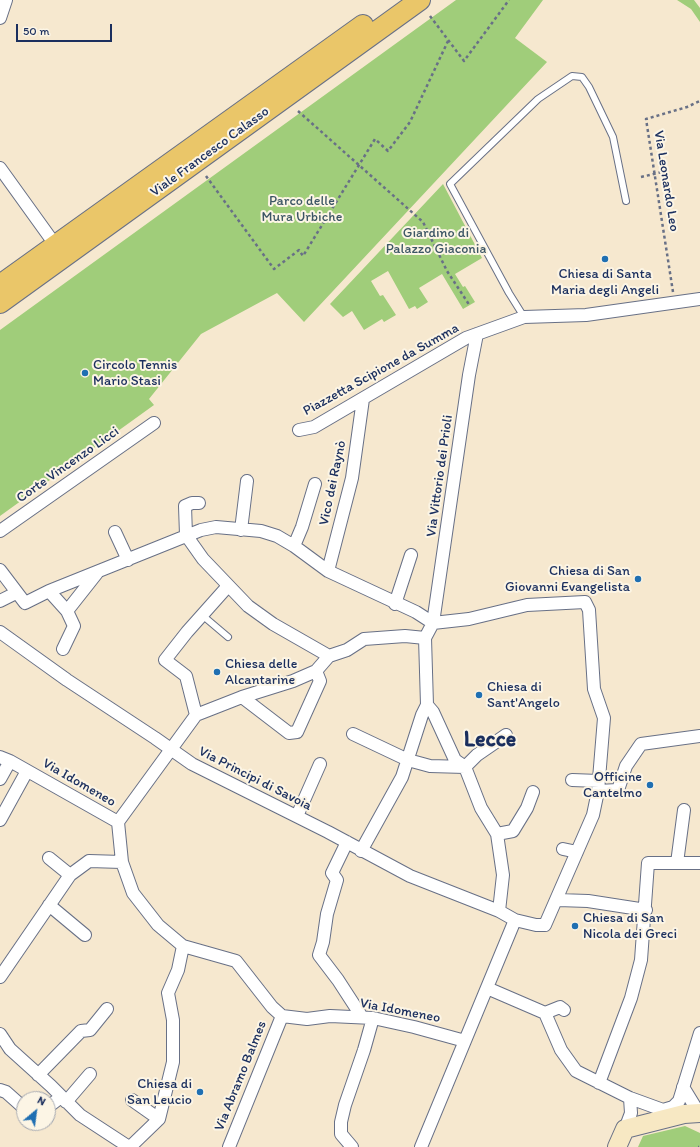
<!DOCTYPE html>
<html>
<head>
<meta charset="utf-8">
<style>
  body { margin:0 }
  #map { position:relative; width:700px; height:1147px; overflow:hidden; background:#f6e8cf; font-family:Itim,sans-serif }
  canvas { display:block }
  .north { position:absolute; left:16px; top:1091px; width:40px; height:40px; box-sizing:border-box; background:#fcf5e5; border:1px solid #a2a6af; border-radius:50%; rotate:29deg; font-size:11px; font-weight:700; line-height:16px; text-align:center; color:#1b2f5e }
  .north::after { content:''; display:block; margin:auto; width:14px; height:18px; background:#1f6fb2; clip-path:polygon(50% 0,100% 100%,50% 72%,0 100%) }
  .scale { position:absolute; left:16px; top:24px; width:96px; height:18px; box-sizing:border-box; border:2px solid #1b2f5e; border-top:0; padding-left:5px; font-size:12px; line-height:14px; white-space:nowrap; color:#1b2f5e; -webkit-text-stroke:3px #fcf5e5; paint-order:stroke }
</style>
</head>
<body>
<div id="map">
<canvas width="700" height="1147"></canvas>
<div class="north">N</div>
<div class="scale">50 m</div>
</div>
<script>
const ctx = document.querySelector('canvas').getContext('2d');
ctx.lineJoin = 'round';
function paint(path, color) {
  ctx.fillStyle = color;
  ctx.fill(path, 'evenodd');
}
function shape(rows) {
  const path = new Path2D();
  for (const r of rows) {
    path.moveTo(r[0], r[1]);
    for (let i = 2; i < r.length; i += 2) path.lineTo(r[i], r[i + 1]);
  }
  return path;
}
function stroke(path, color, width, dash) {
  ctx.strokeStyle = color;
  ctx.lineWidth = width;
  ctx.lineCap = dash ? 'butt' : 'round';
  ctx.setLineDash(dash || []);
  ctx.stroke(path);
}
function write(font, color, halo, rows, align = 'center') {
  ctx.font = font + ' Itim,sans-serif';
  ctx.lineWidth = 4;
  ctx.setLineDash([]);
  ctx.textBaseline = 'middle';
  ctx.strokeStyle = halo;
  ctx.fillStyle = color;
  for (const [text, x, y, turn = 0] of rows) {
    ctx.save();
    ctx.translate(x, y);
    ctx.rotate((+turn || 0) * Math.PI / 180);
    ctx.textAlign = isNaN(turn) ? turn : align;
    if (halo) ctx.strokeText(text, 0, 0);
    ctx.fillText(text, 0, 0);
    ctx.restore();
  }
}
paint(shape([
  [456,0,543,0,515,38,547,62,304,322,277,293,201,334,149,399,154,405,0,516,0,330],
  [677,0,694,0,700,8,700,22,691,9],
  [443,184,482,258,455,274,463,287,465,286,475,302,463,309,442,274,419,288,428,302,417,309,415,306,409,309,388,271,371,281,380,296,383,295,396,315,384,322,382,319,364,330,352,311,343,317,330,304],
  [685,1126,700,1133,700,1147,638,1147,643,1136]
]), '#a0cd7a');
const lane = shape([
  [524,317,509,293,450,184,538,99,572,76,582,77,589,87,613,137,626,201],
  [202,615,228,637]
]);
const street = shape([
  [0,18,6,0],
  [0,168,59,250],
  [299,430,314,427,466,338,524,317,586,315,700,299],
  [241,530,247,481],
  [0,531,154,423],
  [115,532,128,560],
  [186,535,203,559,248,606,273,624,329,656],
  [186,535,185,506,192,503,199,503],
  [294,546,302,527,315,484],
  [0,570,25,603,49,591,201,530,216,527,261,531,277,536,294,546,328,571,416,612,433,623],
  [328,571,352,478,363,399],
  [49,591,67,611,97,573],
  [0,601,16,593],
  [395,604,411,555],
  [0,632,67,680,155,738,192,764,328,832,410,876,499,911,515,920,536,925,545,925,593,815,598,791,604,718,594,689,589,610,585,602,527,605,469,619,433,623],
  [63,649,74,626,67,611],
  [329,656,347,650,364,639,405,636,425,638],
  [242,697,289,733,297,732,320,681,316,671],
  [427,705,433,712,455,760,465,767,481,808,497,834,503,875,499,911],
  [196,715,186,676,165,660,187,632,228,586],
  [353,734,408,760,430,766,465,767,477,755,506,735],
  [0,757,10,761,118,822],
  [0,779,10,761],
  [572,780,599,781],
  [598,791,618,790,626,766,641,744,700,736],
  [297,816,320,764],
  [0,820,27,771],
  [118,822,122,862,133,893,158,925,183,946,236,961,272,1007,282,1016,307,1019,330,1016,373,1018,414,1027,465,1041],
  [118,822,196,715,242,697,293,681,316,671,329,656],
  [497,834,513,831,527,808,533,792],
  [347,842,332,873,337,880,327,914,323,942,319,955,338,980,362,1017],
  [563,849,577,852],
  [361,851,402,777,422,715,427,705,425,638,433,623,469,375,477,334],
  [49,858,70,875],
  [677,863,684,810],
  [558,900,588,901,646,910],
  [49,905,85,935],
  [0,977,70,875,89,861,122,862],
  [487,988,545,1013,561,1050,576,1071,630,1098,663,1110,673,1107,679,1101,700,1033],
  [545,1013,560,1007,564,1010],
  [0,1034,10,1049,51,1086,80,1115,129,1147],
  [38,1075,81,1031,90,1030,107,1009],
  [599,1083,631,998,641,960,648,863,700,863],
  [683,1087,699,1113],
  [0,1090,6,1092,24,1108],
  [132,1100,159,1119],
  [66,1102,90,1074],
  [48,1107,61,1097],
  [625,1129,631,1113,630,1098],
  [130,1147,159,1119,173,1062,173,1020,168,993,178,970,183,946],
  [229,1147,282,1016],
  [352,1147,341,1134,341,1122,345,1105,364,1050,373,1018],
  [421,1147,515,920]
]);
const secondary = shape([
  [617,1147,625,1129,684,1114,700,1113]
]);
const primary = shape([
  [0,285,363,25],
  [0,303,420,0]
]);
stroke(lane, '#687086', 8);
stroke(street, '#687086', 14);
stroke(secondary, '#687086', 20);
stroke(primary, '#687086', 22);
stroke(shape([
  [430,16,464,61,509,0],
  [298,111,423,222,447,271,470,306],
  [206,176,274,269,299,250,303,256,375,139,388,151,410,122,448,41],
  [673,292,646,119,687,107,700,101],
  [698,1147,699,1147]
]), '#687086', 2.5, [3, 3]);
stroke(lane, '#fff', 6);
stroke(street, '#fff', 12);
stroke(secondary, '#f7e8c3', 18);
stroke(primary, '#eac669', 20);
stroke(shape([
  [641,177,662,172]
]), '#687086', 2.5, [3, 3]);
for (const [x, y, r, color] of [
  [605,259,4,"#1f6fb2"],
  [85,373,4,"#1f6fb2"],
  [638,579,4,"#1f6fb2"],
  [217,672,4,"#1f6fb2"],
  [479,695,4,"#1f6fb2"],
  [650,785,4,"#1f6fb2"],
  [575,926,4,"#1f6fb2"],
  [200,1092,4,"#1f6fb2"]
]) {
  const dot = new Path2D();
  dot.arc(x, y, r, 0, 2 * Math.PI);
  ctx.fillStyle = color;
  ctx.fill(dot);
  stroke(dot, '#fcf5e5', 1.5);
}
write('14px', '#1b2f5e', '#fcf5e5', [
  ["Viale Francesco Calasso",210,152,-36],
  ["Via Leonardo Leo",666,181,81],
  ["Piazzetta Scipione da Summa",381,370,-29],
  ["Corte Vincenzo Licci",68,465,-35],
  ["Via Vittorio dei Prioli",440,476,-82],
  ["Vico dei Raynò",333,483,-78],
  ["Via Principi di Savoia",255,779,27],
  ["Via Idomeneo",79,783,30],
  ["Via Idomeneo",400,1011,11],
  ["Via Abramo Balmes",241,1076,-68]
]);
write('14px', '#3c5665', '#fcf5e5', [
  ["Parco delle",302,201],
  ["Mura Urbiche",302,217],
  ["Giardino di",436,233],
  ["Palazzo Giaconia",436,249]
]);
write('14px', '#1b2f5e', '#fcf5e5', [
  ["Chiesa di Santa",605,274,"center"],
  ["Maria degli Angeli",605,290,"center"],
  ["Circolo Tennis",93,365],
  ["Mario Stasi",93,381],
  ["Chiesa di San",630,571,"right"],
  ["Giovanni Evangelista",630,587,"right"],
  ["Chiesa delle",225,664],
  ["Alcantarine",225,680],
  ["Chiesa di",487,687],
  ["Sant'Angelo",487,703],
  ["Officine",642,777,"right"],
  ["Cantelmo",642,793,"right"],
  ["Chiesa di San",583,918],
  ["Nicola dei Greci",583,934],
  ["Chiesa di",192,1084,"right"],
  ["San Leucio",192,1100,"right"]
], 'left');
write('bold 22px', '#1b2f5e', '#fcf5e5', [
  ["Lecce",490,740]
]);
</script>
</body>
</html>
